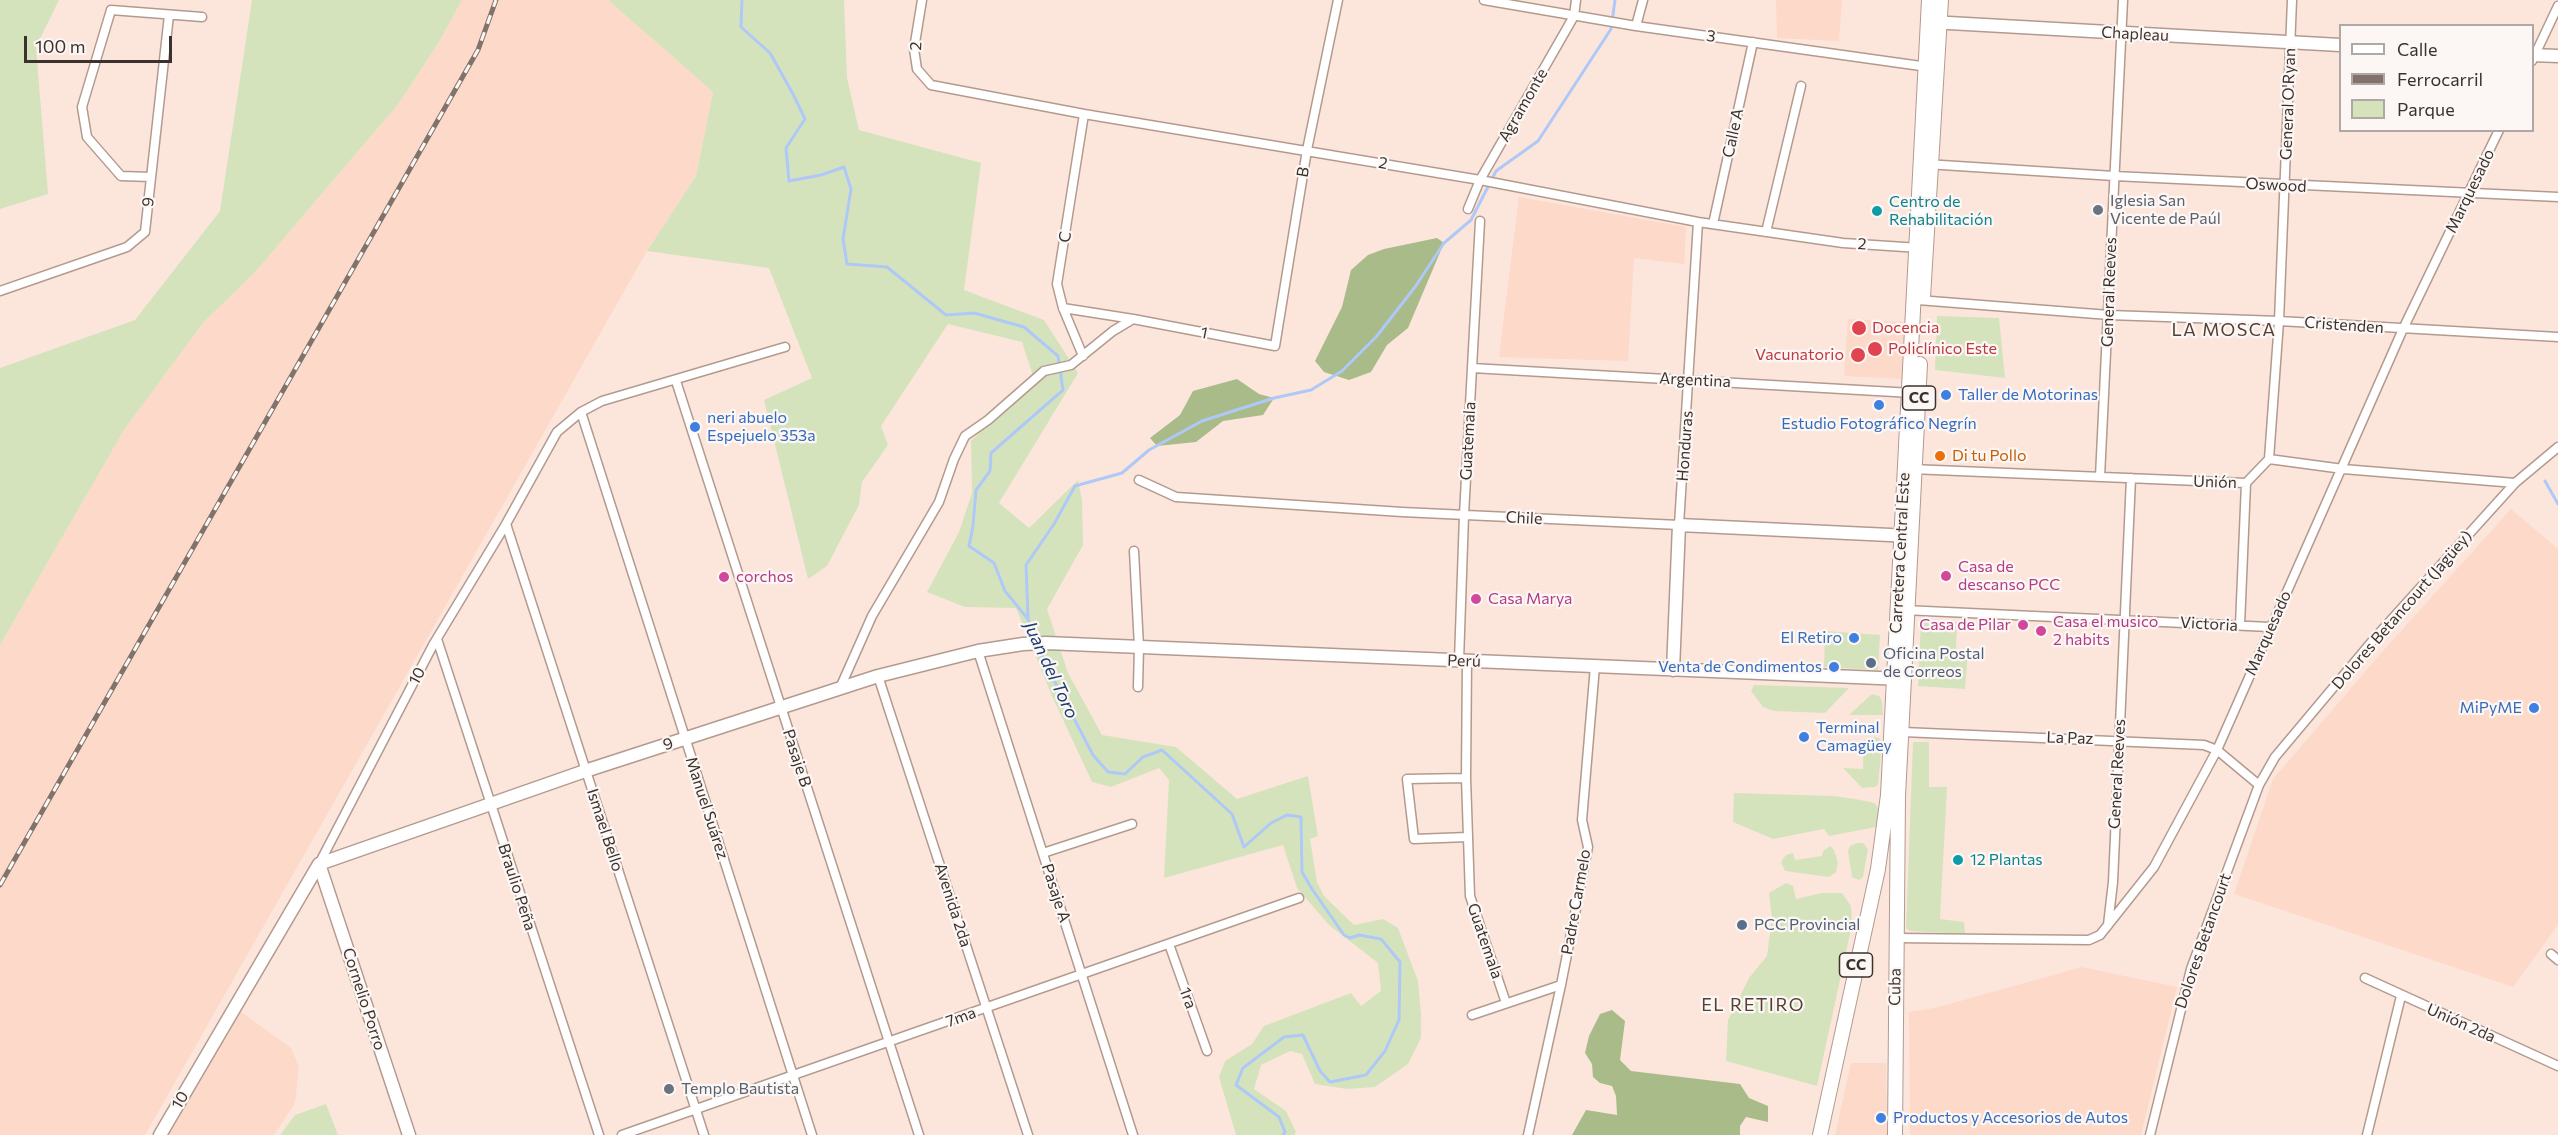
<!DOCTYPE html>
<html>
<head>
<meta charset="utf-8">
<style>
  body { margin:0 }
  #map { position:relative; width:2558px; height:1135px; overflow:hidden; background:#fce6dc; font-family:Commissioner,sans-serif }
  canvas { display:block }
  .legend { position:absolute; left:2339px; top:24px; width:195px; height:108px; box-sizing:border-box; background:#fcf7f4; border:2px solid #afa8a4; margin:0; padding:8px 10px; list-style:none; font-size:18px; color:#3c322d }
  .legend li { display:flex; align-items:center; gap:12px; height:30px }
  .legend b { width:30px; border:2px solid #afa8a4 }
  .scale { position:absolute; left:24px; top:36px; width:148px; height:27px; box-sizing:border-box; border:3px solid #3c322d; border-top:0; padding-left:8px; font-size:18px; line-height:21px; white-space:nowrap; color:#3c322d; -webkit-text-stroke:4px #fcf7f4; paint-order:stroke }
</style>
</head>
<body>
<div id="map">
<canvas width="2558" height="1135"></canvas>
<ul class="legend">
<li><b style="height:8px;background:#fff"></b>Calle</li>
<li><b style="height:8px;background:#81726b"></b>Ferrocarril</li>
<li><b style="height:16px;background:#d5e3bd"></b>Parque</li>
</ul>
<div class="scale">100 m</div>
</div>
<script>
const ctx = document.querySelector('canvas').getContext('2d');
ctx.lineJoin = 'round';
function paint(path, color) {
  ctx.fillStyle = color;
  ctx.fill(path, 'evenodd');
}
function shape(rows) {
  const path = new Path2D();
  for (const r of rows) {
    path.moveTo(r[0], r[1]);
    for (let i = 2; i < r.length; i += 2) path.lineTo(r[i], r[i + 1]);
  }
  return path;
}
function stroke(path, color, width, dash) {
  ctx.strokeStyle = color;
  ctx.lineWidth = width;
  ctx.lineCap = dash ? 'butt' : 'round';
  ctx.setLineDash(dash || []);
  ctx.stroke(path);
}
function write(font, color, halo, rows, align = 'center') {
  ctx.font = font + ' Commissioner,sans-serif';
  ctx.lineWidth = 4.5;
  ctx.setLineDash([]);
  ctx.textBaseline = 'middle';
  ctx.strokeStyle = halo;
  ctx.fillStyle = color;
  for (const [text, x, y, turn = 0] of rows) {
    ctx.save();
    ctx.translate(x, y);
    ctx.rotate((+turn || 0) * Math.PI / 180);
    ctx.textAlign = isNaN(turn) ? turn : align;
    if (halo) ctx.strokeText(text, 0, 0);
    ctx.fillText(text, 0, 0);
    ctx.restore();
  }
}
paint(shape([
  [462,0,608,0,713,92,696,176,647,251,145,1135,0,1135,0,645,124,430,203,323,257,270,399,103,439,42],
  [1776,0,1842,0,1839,41,1777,38],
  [1519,197,1686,227,1684,264,1634,258,1628,361,1499,357],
  [1848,319,1904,322,1902,379,1844,376],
  [2511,509,2558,549,2558,925,2513,987,2234,894,2273,779,2382,652],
  [2082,967,2177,987,2141,1135,1910,1135,1909,1012,1935,1008],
  [237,1009,291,1048,299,1067,295,1103,274,1135,166,1135],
  [1851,1063,1886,1063,1887,1135,1835,1135]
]), '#fcd9c9');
paint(shape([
  [0,0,59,0,36,47,48,194,0,209],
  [252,0,462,0,439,42,399,103,257,270,203,323,124,430,0,645,0,368,135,320,220,211],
  [608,0,844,0,847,78,859,130,981,163,964,290,1044,320,1078,373,999,503,1029,528,1078,480,1082,501,1083,545,1047,609,1068,673,1102,735,1176,747,1237,799,1308,776,1318,836,1310,839,1317,882,1324,896,1354,925,1383,919,1398,928,1418,981,1421,1014,1421,1038,1408,1064,1375,1087,1347,1089,1315,1084,1302,1054,1290,1051,1261,1065,1254,1089,1286,1111,1296,1132,1294,1135,1236,1135,1219,1077,1225,1061,1252,1044,1264,1026,1351,993,1361,1006,1381,991,1378,963,1329,925,1297,888,1283,845,1164,878,1169,780,1159,768,1111,787,1092,782,1052,696,1016,608,965,607,927,592,959,532,972,493,971,441,1034,379,1022,342,948,324,881,426,888,445,862,482,859,505,827,566,808,579,764,400,812,378,769,268,647,251,696,176,713,92],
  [1937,316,1999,318,2005,378,1935,370],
  [1921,620,1957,622,1956,650,1968,652,1965,689,1918,686],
  [1825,631,1880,635,1878,670,1824,667],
  [1754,685,1849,688,1825,713,1774,711,1763,707,1751,691],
  [1872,694,1879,696,1882,701,1883,715,1849,715],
  [1875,737,1880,739,1882,745,1878,784,1875,787,1862,788,1843,768,1863,769,1864,740],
  [1913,742,1929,742,1929,787,1947,787,1940,919,1964,922,1965,934,1910,931,1906,928],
  [1734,793,1834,796,1855,799,1875,803,1878,808,1878,819,1876,827,1829,836,1824,829,1773,839,1733,822],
  [1857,843,1863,843,1868,849,1863,877,1859,880,1852,877,1848,851,1850,846],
  [1830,846,1834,850,1838,863,1836,872,1829,877,1785,871,1781,862,1786,855,1793,853,1795,860,1822,856,1823,851],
  [1786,883,1793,886,1796,899,1822,893,1842,893,1851,906,1852,925,1817,1086,1726,1061,1728,1020,1749,978,1767,956,1772,918,1769,893],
  [326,1104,338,1135,280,1135,295,1115]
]), '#d5e3bd');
paint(shape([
  [1437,238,1444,243,1408,328,1387,345,1371,372,1349,380,1324,372,1315,361,1342,307,1351,270,1368,255,1384,249],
  [1237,379,1259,394,1274,398,1263,415,1223,421,1196,442,1157,446,1150,438,1180,415,1193,391],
  [1612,1010,1625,1021,1620,1060,1631,1071,1740,1084,1749,1098,1768,1106,1768,1122,1746,1117,1740,1126,1740,1135,1572,1135,1586,1110,1617,1115,1616,1096,1612,1086,1600,1083,1593,1077,1592,1064,1585,1053,1589,1036,1600,1014]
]), '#a9bb89');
stroke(shape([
  [742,0,741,27,770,53,793,94,805,119,786,148,789,181,821,175,844,167,851,189,843,239,847,264,887,267,946,315,974,313,1024,327,1058,356,1063,390,991,453,990,471,976,490,973,526,969,546,994,563,1005,591,1028,619,1036,641],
  [2545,481,2558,504],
  [1028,618,1026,565,1054,524,1075,486,1122,473,1149,450,1202,421,1274,398,1311,390,1342,371,1376,337,1415,287,1444,243,1471,220,1496,171,1538,141,1611,29,1615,0],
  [1039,647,1046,665,1093,755,1108,772,1125,774,1143,757,1162,750,1232,814,1244,847,1271,823,1287,815,1301,817,1302,872,1312,889,1344,935,1350,938,1359,935,1381,939,1400,962,1399,1020,1385,1051,1366,1075,1330,1082,1320,1071,1303,1035,1284,1037,1243,1068,1236,1085,1279,1117,1285,1132,1283,1135]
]), '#aec9f7', 3);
const street = shape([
  [922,0,914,49,917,69,931,85,1084,114,1480,180,1698,222,1843,243,1920,248],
  [1484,0,1636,26,1928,67],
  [1636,26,1643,0],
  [2532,61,2558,6],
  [1926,164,2114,176,2558,197],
  [151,177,121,176,87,137,82,107,111,10,202,17],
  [1468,209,1480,180,1574,16,1576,0],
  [1713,224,1753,42],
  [1766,232,1801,86],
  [0,291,127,247,145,232,169,15],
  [1918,300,2109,315,2279,321,2558,337],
  [1063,308,1133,319],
  [1083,356,1063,308,1057,284,1084,114],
  [1472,368,1912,393],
  [676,381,919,1135],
  [581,412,812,1135],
  [2269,459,2279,321,2292,0],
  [2269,459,2343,469,2515,483],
  [1911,469,2246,483,2269,459],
  [2100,477,2123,0],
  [1139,480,1176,497,1402,512,1679,525,1698,222],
  [506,524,704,1135],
  [1134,551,1139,647,1138,687],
  [1904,610,2270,627],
  [2240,625,2246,483],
  [437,639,599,1135],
  [978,651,1133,1135],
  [1459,661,1464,515,1480,221],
  [1467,661,1466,778,1470,896,1506,1003],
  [878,676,1028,1135],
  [840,688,872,616,939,502,954,459,965,436,988,420,1044,371,1071,365,1113,331,1133,319,1275,346,1307,150,1338,0],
  [1903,732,2204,745,2217,750,2259,785],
  [1466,778,1407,779,1414,839,1468,837],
  [1043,853,1132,824],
  [319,864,433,645,506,524,557,432,581,412,602,401,785,347],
  [2108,925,2113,882,2131,478],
  [1896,938,2089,940,2100,935,2154,867,2217,750,2403,329,2499,130],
  [1169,944,1207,1051],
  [2551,954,2558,960],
  [2365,978,2558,1066],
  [1472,1015,1561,985],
  [622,1135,1299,898],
  [1528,1135,1561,985,1588,847,1582,820,1595,666],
  [2150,1135,2191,969,2259,785,2275,757,2374,639,2515,483,2558,447],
  [2367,1135,2401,996]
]);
const secondary = shape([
  [1931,22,2340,45],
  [2532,55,2558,56],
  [1673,670,1679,525,1911,536],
  [319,864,585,771,878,676,978,651,1023,644,1046,643,1903,679],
  [319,864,409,1135],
  [160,1135,319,864]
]);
const primary = shape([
  [1923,297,1941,0],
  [1820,1135,1878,869,1888,795,1929,0],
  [1895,1135,1898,796,1920,364]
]);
stroke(street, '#b39a8e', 11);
stroke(secondary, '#b39a8e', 15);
stroke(primary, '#b39a8e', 16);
stroke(street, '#fff', 8);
stroke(secondary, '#fff', 12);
stroke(primary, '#fff', 14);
const rail = shape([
  [0,885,478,50,496,0]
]);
stroke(rail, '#81726b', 5);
stroke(rail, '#fcf7f4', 3, [9]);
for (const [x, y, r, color] of [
  [2098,210,6,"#6b7280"],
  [1877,211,6,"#0f9aa8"],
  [1859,328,8,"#e0444e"],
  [1875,349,8,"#e0444e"],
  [1858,355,8,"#e0444e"],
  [1946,395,6,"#3f7fe0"],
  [1879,405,6,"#3f7fe0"],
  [695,427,6,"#3f7fe0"],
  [1940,456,6,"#e8710a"],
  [1946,576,6,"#d1479c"],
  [724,577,6,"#d1479c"],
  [1476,599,6,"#d1479c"],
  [2023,625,6,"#d1479c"],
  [2041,631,6,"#d1479c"],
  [1854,638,6,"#3f7fe0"],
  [1871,663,6,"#5c6f8a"],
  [1834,667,6,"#3f7fe0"],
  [2534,708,6,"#3f7fe0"],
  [1804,737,6,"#3f7fe0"],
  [1958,860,6,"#0f9aa8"],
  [1742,925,6,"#5c6f8a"],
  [669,1089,6,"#6b7280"],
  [1881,1118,6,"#3f7fe0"]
]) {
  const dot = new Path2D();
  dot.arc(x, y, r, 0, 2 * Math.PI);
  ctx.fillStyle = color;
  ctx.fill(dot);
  stroke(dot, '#fcf7f4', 2);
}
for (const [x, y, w] of [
  [1919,398,33],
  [1856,965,33]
]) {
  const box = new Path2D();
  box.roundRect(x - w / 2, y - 12, w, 24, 4.5);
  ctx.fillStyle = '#fcf7f4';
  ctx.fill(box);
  stroke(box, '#3c322d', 1.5);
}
write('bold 15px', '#3c322d', null, [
  ["CC",1919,398],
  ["CC",1856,965]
]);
write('16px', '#3c322d', '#fcf7f4', [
  ["Chapleau",2135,34,3],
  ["3",1711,36,8],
  ["2",916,46,-87],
  ["General O'Ryan",2288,104,-88],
  ["Agramonte",1523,105,-60],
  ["Calle A",1733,133,-78],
  ["2",1383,163,10],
  ["B",1303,172,-81],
  ["Oswood",2276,185,3],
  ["Marquesado",2470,191,-64],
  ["9",148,202,-83],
  ["C",1065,237,-81],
  ["2",1862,244,4],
  ["General Reeves",2109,292,-88],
  ["Cristenden",2344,325,4],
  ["1",1204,333,11],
  ["Argentina",1695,380,3],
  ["Guatemala",1468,441,-87],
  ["Honduras",1685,446,-86],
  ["Unión",2215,482,2],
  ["Chile",1524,518,3],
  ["Carretera Central Este",1900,553,-87],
  ["Dolores Betancourt (Jagüey)",2402,610,-49],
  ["Victoria",2209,624,3],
  ["Marquesado",2268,633,-66],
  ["Perú",1464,661,2],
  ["10",417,676,-62],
  ["La Paz",2070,738,2],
  ["9",668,744,-18],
  ["Pasaje B",797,758,72],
  ["General Reeves",2117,774,-87],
  ["Manuel Suárez",707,808,72],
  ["Ismael Bello",605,830,72],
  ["Braulio Peña",517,887,72],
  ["Pasaje A",1056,893,72],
  ["Padre Carmelo",1576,902,-80],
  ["Avenida 2da",953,905,72],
  ["Guatemala",1485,941,71],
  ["Dolores Betancourt",2203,941,-71],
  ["Cuba",1895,987,-89],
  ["1ra",1188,998,70],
  ["Cornelio Porro",364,999,72],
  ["7ma",961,1017,-20],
  ["Unión 2da",2461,1023,24],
  ["10",180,1100,-60]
]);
write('16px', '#5b616d', '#fcf7f4', [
  ["Iglesia San",2110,201],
  ["Vicente de Paúl",2110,219],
  ["Templo Bautista",681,1089]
], 'left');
write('16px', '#0d838f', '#fcf7f4', [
  ["Centro de",1889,202],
  ["Rehabilitación",1889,220],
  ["12 Plantas",1970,860]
], 'left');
write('16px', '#be3a42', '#fcf7f4', [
  ["Docencia",1872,328],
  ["Policlínico Este",1888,349],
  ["Vacunatorio",1844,355,"right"]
], 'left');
write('16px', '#366cbe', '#fcf7f4', [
  ["Taller de Motorinas",1958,395],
  ["neri abuelo",707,418],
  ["Espejuelo 353a",707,436],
  ["Estudio Fotográfico Negrín",1879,424,"center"],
  ["El Retiro",1842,638,"right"],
  ["Venta de Condimentos",1822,667,"right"],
  ["MiPyME",2522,708,"right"],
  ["Terminal",1816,728],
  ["Camagüey",1816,746],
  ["Productos y Accesorios de Autos",1893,1118]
], 'left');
write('16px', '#c56008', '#fcf7f4', [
  ["Di tu Pollo",1952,456]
], 'left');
write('16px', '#b23c85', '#fcf7f4', [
  ["Casa de",1958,567],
  ["descanso PCC",1958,585],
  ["corchos",736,577],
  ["Casa Marya",1488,599],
  ["Casa el musico",2053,622],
  ["2 habits",2053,640],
  ["Casa de Pilar",2011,625,"right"]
], 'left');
write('16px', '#4e5e75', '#fcf7f4', [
  ["Oficina Postal",1883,654],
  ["de Correos",1883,672],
  ["PCC Provincial",1754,925]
], 'left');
ctx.letterSpacing = '1.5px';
write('18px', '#554036', '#fcf7f4', [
  ["LA MOSCA",2224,330],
  ["EL RETIRO",1753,1005]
]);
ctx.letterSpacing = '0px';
write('italic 18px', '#1e3d74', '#fcf7f4', [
  ["Juan del Toro",1051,670,65]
]);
</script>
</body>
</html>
